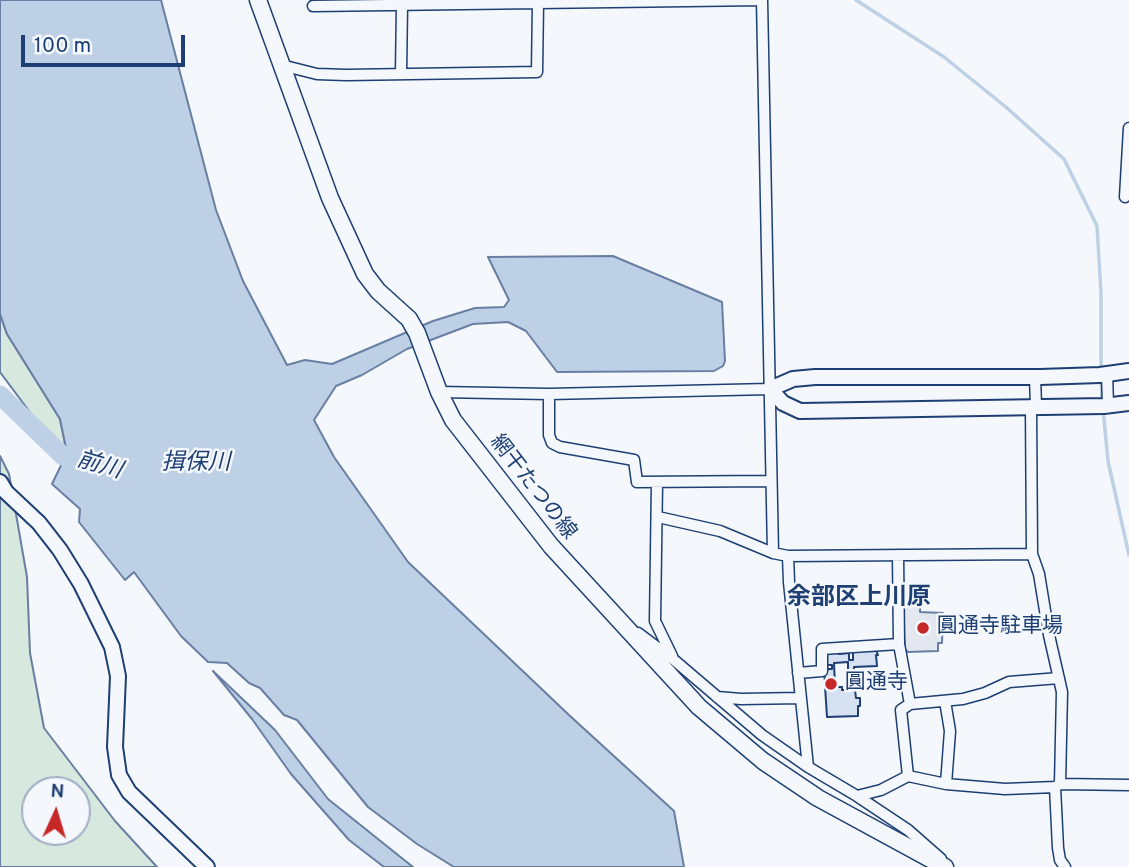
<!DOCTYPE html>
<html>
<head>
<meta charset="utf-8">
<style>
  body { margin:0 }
  #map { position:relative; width:1129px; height:867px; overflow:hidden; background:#f4f7fb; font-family:Overpass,sans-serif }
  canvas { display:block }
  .north { position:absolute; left:21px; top:776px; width:70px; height:70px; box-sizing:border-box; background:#f4f7fb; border:2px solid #9eadc5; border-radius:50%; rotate:4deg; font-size:19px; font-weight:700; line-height:28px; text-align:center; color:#1d3f73 }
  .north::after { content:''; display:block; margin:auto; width:24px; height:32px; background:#c62828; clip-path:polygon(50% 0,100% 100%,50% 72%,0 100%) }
  .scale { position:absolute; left:21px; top:35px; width:164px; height:32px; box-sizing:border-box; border:4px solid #1d3f73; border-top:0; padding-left:9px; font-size:21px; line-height:24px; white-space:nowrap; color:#1d3f73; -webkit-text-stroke:5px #f4f7fb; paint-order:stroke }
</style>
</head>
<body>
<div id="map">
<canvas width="1129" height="867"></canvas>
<div class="north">N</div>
<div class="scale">100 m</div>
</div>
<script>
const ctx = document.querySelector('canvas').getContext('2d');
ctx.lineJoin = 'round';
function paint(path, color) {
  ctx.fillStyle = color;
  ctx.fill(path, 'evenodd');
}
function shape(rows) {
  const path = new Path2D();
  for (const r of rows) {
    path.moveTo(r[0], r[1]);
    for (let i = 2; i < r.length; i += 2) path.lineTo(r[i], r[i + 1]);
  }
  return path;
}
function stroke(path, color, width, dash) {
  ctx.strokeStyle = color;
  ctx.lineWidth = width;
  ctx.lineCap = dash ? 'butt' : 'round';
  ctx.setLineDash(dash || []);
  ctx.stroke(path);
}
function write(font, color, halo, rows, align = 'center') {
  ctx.font = font + ' Overpass,"Noto Sans JP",sans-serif';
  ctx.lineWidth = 5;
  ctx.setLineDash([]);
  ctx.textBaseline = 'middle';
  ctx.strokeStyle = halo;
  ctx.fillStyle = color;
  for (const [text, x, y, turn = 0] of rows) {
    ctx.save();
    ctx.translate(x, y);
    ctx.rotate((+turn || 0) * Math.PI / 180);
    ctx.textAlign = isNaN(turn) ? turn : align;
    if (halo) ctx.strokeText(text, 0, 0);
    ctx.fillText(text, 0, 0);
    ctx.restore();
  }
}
const green = shape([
  [0,314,7,334,60,419,67,453,58,459,47,448,29,411,0,372,0,314],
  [0,456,9,474,27,577,30,653,44,728,115,821,157,867,0,867,0,456],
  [35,790,77,790,77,832,35,832,35,790]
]);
paint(green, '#d7e8df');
stroke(green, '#687fa3', 2);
const parking = shape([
  [902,592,920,593,920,612,943,613,942,643,938,643,938,651,908,652,905,649,902,592]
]);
paint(parking, '#e3e8f0');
stroke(parking, '#687fa3', 2);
const water = shape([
  [0,0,161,0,216,210,243,281,287,365,305,360,332,364,433,321,475,308,504,307,509,300,488,257,613,256,722,302,725,361,723,366,714,371,557,372,526,331,508,322,473,324,407,349,362,375,336,386,314,420,334,457,408,562,569,715,674,811,684,867,454,867,417,844,368,807,297,720,284,715,260,688,249,683,227,663,208,662,181,636,134,572,125,580,79,522,80,509,52,484,67,453,60,419,7,334,0,314,0,0],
  [213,671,275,730,328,799,413,867,384,867,349,840,291,774,252,719,213,671]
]);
paint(water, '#bed0e5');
stroke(water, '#687fa3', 2);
stroke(shape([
  [856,0,944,57,1007,108,1064,159,1097,226,1101,293,1101,370],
  [1101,377,1102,401],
  [1103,409,1108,461,1129,555]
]), '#bed0e5', 3.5);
stroke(shape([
  [0,395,63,456,91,464]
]), '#bed0e5', 19);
const building = shape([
  [876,650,878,655,876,655,877,666,854,667,854,671,848,671,848,662,834,663,835,687,842,687,842,690,855,690,856,698,860,698,860,706,858,706,858,716,827,717,825,686,827,685,825,683,824,669,832,669,832,665,825,665,824,655,839,652,839,654,849,653,849,660,853,660,853,651,876,650]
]);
paint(building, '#d5e0f0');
stroke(building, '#1d3f73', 2);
const street = shape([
  [313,6,762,0,773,553,788,556,1032,554],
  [281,65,317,74,346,75,537,72,538,3],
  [401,74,402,5],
  [1125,197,1129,128],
  [1107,374,1108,405],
  [1035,377,1036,406],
  [439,392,549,394,770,389],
  [549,394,549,435,552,443,560,447,634,460,637,482,770,481],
  [1031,406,1032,554,1039,574,1049,635,1062,692,1060,784],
  [657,482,655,621,672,656],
  [658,517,720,531,773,553],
  [898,555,899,644,910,704],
  [788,556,789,582,808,767,857,796,908,830,941,859],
  [638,633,674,660,762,735,808,767],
  [798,673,822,671,822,649,899,644],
  [717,697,741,699,800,698],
  [945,701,950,731,946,784],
  [908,776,901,710,910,704,963,699,985,693,1009,682,1059,678],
  [1055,787,1058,848,1060,860,1065,867],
  [857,796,881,790,908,776,946,784,1005,789,1055,787,1060,784,1129,785]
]);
const secondary = shape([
  [1129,371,1100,375,1040,377,815,377,793,379,770,389,783,403,800,411,1104,406,1129,403],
  [0,482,6,492,39,523,60,550,81,584,112,647,118,676,115,747,119,775,129,792,207,867]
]);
const primary = shape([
  [258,0,330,198,365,274,378,291,409,319,417,333,439,392,453,420,551,546,699,707,763,761,818,798,945,867]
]);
stroke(street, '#1d3f73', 13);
stroke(secondary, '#1d3f73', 18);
stroke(primary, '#1d3f73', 19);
stroke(street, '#f4f7fb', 10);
stroke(secondary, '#f4f7fb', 14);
stroke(primary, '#f4f7fb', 16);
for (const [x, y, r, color] of [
  [923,628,7,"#c62828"],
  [831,684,7,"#c62828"]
]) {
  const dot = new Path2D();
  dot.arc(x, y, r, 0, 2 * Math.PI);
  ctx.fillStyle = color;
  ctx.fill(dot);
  stroke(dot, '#f4f7fb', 2.5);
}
write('21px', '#1d3f73', '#f4f7fb', [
  ["網干たつの線",532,488,52]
]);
write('21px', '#1d3f73', '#f4f7fb', [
  ["圓通寺駐車場",937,628],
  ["圓通寺",845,684]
], 'left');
write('italic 23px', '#1d3f73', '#f4f7fb', [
  ["揖保川",196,464],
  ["前川",99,467,16]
]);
write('bold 24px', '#1d3f73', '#f4f7fb', [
  ["余部区上川原",859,599]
]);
</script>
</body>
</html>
